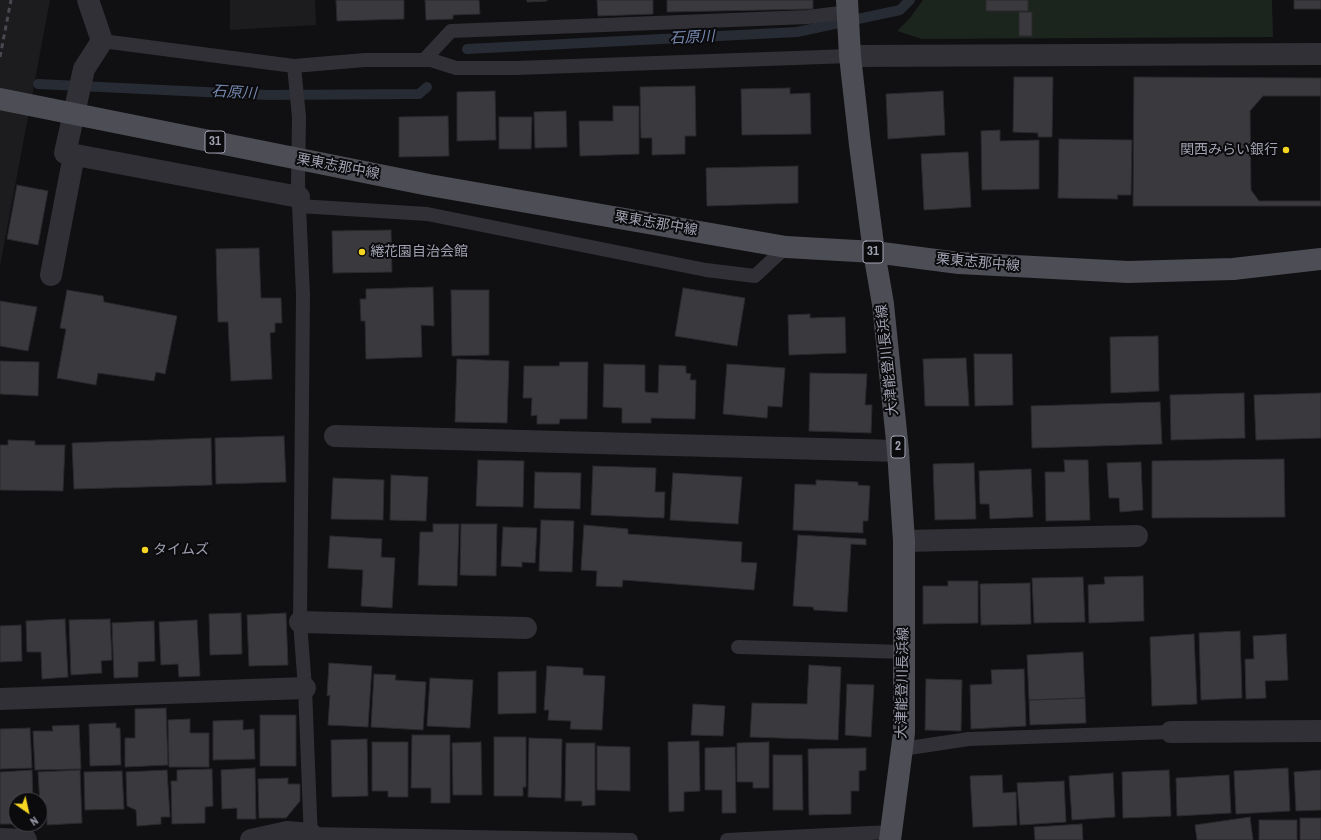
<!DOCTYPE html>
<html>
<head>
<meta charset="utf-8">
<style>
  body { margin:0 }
  #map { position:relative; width:1321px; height:840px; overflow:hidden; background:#100f11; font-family:"Archivo Narrow",sans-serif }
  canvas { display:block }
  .north { position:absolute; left:8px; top:792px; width:40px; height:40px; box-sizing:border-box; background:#0b0a0c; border:1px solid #47474e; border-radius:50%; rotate:146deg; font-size:11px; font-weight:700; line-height:16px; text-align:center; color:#a0a2b2 }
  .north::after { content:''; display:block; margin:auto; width:14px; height:18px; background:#f6d622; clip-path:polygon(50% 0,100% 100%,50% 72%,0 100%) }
</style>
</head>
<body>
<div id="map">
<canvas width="1321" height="840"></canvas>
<div class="north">N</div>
</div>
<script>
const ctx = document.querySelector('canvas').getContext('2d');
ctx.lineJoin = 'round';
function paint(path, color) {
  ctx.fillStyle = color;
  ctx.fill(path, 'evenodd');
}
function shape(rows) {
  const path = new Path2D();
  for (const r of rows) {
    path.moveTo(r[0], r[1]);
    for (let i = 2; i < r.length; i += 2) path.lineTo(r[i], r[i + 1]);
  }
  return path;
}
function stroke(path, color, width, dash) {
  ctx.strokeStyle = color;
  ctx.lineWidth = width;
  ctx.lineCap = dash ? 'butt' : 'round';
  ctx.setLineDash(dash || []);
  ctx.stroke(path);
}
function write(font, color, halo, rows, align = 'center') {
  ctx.font = font + ' "Archivo Narrow","Noto Sans JP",sans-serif';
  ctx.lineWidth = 4;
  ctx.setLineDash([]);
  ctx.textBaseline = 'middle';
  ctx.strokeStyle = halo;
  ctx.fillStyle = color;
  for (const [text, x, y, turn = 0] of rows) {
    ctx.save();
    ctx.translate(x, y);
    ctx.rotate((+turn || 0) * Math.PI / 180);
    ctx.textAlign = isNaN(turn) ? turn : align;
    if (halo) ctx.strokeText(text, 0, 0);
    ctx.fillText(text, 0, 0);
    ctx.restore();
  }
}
paint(shape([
  [0,0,50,0,0,266],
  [230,0,315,0,316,25,230,30]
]), '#1c1b1e');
paint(shape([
  [923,0,1272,0,1273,37,922,39,897,31,909,19]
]), '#1c241e');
stroke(shape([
  [467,49,797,32,900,10,910,0],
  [38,84,268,95,419,94,427,87]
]), '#262b34', 10);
const building = shape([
  [336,0,404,0,404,19,337,21,336,0],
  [425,0,479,0,480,14,453,15,453,19,426,20,425,0],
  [527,0,547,0,547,1,527,2,527,0],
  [597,0,653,0,653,14,598,16,597,0],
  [667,0,813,0,813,9,667,12,667,0],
  [986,0,1028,0,1028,11,986,11,986,0],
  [1294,0,1321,0,1321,9,1294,9,1294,0],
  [1019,12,1032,12,1032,36,1019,36,1019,12],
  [1014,77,1053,77,1052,137,1038,137,1038,133,1013,132,1014,77],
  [1134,77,1321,78,1321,206,1133,206,1134,77],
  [695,86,696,136,685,136,685,154,652,155,652,138,641,138,640,87,695,86],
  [790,88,790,94,810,93,811,134,742,135,741,89,790,88],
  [495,91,496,140,457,141,457,92,495,91],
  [943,91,945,135,888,139,886,94,943,91],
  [1263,96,1321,96,1321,201,1259,201,1251,190,1250,111,1263,96],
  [613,106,639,106,639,154,580,156,579,121,613,121,613,106],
  [566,111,567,147,535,148,534,112,566,111],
  [448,116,449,156,399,157,399,117,448,116],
  [499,117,532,117,531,149,499,149,499,117],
  [1000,130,1000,141,1039,140,1039,189,982,190,981,131,1000,130],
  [1059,139,1132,140,1131,195,1117,195,1118,199,1058,198,1059,139],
  [968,152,971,207,924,210,921,154,968,152],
  [798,166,798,203,707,206,706,168,798,166],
  [17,185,48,191,38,245,7,239,17,185],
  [391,230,392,272,333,273,332,231,391,230],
  [259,248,261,298,281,298,282,323,275,323,275,332,270,333,272,379,231,381,228,322,218,322,216,249,259,248],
  [433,287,434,326,421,325,422,357,366,359,365,321,361,321,360,299,366,299,366,289,433,287],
  [683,288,745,298,737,346,675,336,683,288],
  [67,290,103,296,104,302,177,316,165,374,156,372,154,381,98,373,96,385,57,378,66,329,60,328,67,290],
  [451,290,489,290,489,355,452,356,451,290],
  [0,301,37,307,28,351,0,346,0,301],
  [810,314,810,318,845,317,846,353,789,355,788,315,810,314],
  [1158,336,1159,391,1111,393,1110,337,1158,336],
  [974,354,1012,354,1013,405,975,406,974,354],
  [966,358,969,406,925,406,923,359,966,358],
  [457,359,509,361,507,423,455,422,457,359],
  [0,361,39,362,38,396,0,394,0,361],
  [560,362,588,362,587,419,560,419,559,424,537,424,537,415,531,416,532,398,523,398,524,366,559,366,560,362],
  [604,364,645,365,645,392,658,393,659,365,686,366,686,373,691,374,690,380,696,380,695,419,651,418,651,423,622,423,622,408,603,407,604,364],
  [727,364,785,368,782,407,768,406,767,418,723,414,727,364],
  [810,373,867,374,865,405,872,405,871,433,809,431,810,373],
  [1244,393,1245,438,1171,440,1170,395,1244,393],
  [1321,393,1321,438,1256,440,1254,395,1321,393],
  [1160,402,1162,444,1032,448,1031,406,1160,402],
  [284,436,286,482,216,484,215,438,284,436],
  [211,438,212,485,74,489,72,443,211,438],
  [8,440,35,441,35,445,65,445,63,491,0,490,0,445,8,445,8,440],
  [1284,459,1285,517,1152,518,1152,461,1284,459],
  [478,460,524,461,523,507,476,506,478,460],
  [1064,460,1088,460,1090,520,1046,521,1045,472,1065,472,1064,460],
  [1141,462,1143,510,1120,512,1119,498,1109,498,1107,463,1141,462],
  [974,463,976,519,935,520,933,464,974,463],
  [593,466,656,468,655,492,665,492,664,518,591,515,593,466],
  [1031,469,1033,517,990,519,989,504,980,504,979,471,1031,469],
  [535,472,581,473,580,509,534,508,535,472],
  [673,473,742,477,738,524,670,520,673,473],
  [391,475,428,477,426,521,390,520,391,475],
  [333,478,384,480,383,520,331,519,333,478],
  [816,480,858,482,858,485,870,486,868,521,863,521,863,533,793,530,795,484,816,485,816,480],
  [541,520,574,521,572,572,539,571,541,520],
  [433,524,459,524,457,586,418,585,420,532,433,532,433,524],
  [461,524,497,524,496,576,460,575,461,524],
  [584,525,628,529,628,534,742,542,741,562,757,563,754,590,623,580,622,587,596,586,597,571,581,570,584,525],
  [503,527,537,528,535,563,522,562,522,567,501,566,503,527],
  [798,535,866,539,866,545,851,544,847,612,814,610,813,607,793,606,798,535],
  [330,536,382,539,381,557,395,558,392,608,361,606,363,570,328,568,330,536],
  [1143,576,1144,621,1089,623,1088,585,1105,584,1104,577,1143,576],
  [1083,577,1085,622,1034,623,1032,578,1083,577],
  [948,581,978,581,978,623,923,624,923,586,948,586,948,581],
  [1030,583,1031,624,981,625,980,584,1030,583],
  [241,613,242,654,210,655,209,614,241,613],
  [286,613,288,665,249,666,247,615,286,613],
  [65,619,68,677,42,679,41,652,27,652,26,621,65,619],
  [110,619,112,660,101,661,102,673,71,675,69,620,110,619],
  [197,620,200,676,179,677,178,664,161,665,159,622,197,620],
  [154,621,155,661,138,662,138,677,114,678,112,623,154,621],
  [21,625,22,661,0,662,0,626,21,625],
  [1240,631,1242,698,1201,700,1199,633,1240,631],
  [1194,634,1197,704,1152,706,1150,637,1194,634],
  [1286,634,1288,680,1265,681,1266,698,1246,699,1245,659,1254,659,1253,636,1286,634],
  [1083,652,1085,698,1029,700,1027,655,1083,652],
  [329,663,372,666,368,727,328,725,330,695,327,696,329,663],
  [809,665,841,667,838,740,750,737,752,703,807,704,809,665],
  [547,666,583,668,583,675,605,676,602,730,570,729,571,721,548,720,549,710,544,710,547,666],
  [1024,669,1026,726,971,729,970,685,992,684,991,670,1024,669],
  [536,671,536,713,498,714,498,672,536,671],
  [374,674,396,675,395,680,426,682,423,730,371,727,374,674],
  [430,678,473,680,470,728,427,726,430,678],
  [926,679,962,680,961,731,925,730,926,679],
  [847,684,874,685,871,737,845,735,847,684],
  [1085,698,1086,723,1030,725,1029,700,1085,698],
  [693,704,725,706,723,736,691,735,693,704],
  [166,708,168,765,125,767,125,738,135,738,135,709,166,708],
  [260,715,296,715,296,766,260,766,260,715],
  [190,719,190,733,209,733,209,767,169,767,168,720,190,719],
  [243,720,243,730,254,729,255,759,213,760,213,721,243,720],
  [116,723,116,728,120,728,121,765,90,766,89,724,116,723],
  [79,725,81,769,35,770,33,731,53,731,52,726,79,725],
  [30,728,32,768,0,769,0,729,30,728],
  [412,735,450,735,450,803,431,803,431,788,411,788,412,735],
  [494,737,526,737,526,787,523,787,523,796,494,796,494,737],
  [529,738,562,739,561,798,528,797,529,738],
  [367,739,368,796,332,797,331,740,367,739],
  [699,741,700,791,684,792,684,811,669,812,668,742,699,741],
  [372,742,408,742,408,797,388,797,388,791,372,791,372,742],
  [481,742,482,795,453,795,452,743,481,742],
  [769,742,769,788,753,788,753,782,737,782,737,743,769,742],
  [566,743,595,743,595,805,582,806,582,801,565,801,566,743],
  [597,746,630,747,630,791,597,790,597,746],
  [735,747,736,813,722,813,722,790,705,790,705,748,735,747],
  [866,748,866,770,859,771,859,791,851,791,851,814,809,815,808,749,866,748],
  [773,755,802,755,803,810,773,810,773,755],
  [255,768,256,819,237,819,237,808,222,809,221,770,255,768],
  [1288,768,1290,811,1236,814,1234,771,1288,768],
  [212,769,213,806,205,807,205,823,172,824,171,781,177,781,177,770,212,769],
  [32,770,33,800,16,800,16,824,0,824,0,772,32,770],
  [80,770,82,823,47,825,47,805,40,805,38,772,80,770],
  [167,770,170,817,161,817,161,824,137,826,136,810,127,806,126,772,167,770],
  [1169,770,1171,816,1123,818,1122,772,1169,770],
  [1321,770,1321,810,1296,811,1294,772,1321,770],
  [122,771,124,809,85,810,84,772,122,771],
  [1113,773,1115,817,1072,820,1069,776,1113,773],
  [1002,775,1003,793,1016,792,1017,825,973,827,970,776,1002,775],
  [1229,775,1231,813,1177,816,1176,778,1229,775],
  [288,778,288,784,300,784,300,801,286,818,259,818,258,779,288,778],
  [1064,781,1066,822,1020,825,1017,783,1064,781],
  [1250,817,1253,840,1197,840,1195,825,1250,817],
  [1300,818,1321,818,1321,840,1300,840,1300,818],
  [1259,820,1297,820,1297,840,1259,840,1259,820],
  [1082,824,1083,840,1035,840,1034,827,1082,824]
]);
paint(building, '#3a393e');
stroke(building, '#2a292d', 1);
stroke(shape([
  [102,41,294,66],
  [424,60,451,31,808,17,848,12],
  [299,206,427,214,706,270,755,276,786,247],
  [738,647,905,652],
  [902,749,969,739,1171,732],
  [311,834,631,840],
  [311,840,305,688,300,622,303,295,298,183,299,117,294,66,365,60,431,60,456,68,516,68,850,56],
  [727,840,890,832]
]), '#303036', 14);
stroke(shape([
  [88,0,102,41,84,69,65,153,299,197],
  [850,56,1321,54],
  [51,275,74,155],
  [335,436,898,451],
  [904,541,1137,536],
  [300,622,526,628],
  [0,699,305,688],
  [1171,732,1321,731],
  [0,839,26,840],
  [251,840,287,832,311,834]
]), '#303036', 22);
stroke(shape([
  [847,0,850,56,860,145,874,252,883,304,898,451,904,541,904,733,890,840],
  [0,99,429,185,786,247,874,252,959,263,1128,272,1233,269,1321,259]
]), '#4c4d55', 22);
stroke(shape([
  [0,57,11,0]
]), '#494a51', 3, [5, 4]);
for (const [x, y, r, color] of [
  [1286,150,4,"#f6d622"],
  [362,252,4,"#f6d622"],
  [145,550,4,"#f6d622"]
]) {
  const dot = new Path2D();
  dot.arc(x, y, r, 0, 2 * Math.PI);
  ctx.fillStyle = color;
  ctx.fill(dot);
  stroke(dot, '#0b0a0c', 1.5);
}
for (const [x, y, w] of [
  [215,142,20],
  [873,252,20],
  [898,447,14]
]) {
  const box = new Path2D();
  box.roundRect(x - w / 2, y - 11, w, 22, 3);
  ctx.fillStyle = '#0b0a0c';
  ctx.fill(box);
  stroke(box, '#a0a2b2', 1);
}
write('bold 13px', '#a0a2b2', null, [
  ["31",215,142],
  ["31",873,252],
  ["2",898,447]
]);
write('14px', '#a0a2b2', '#0b0a0c', [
  ["関西みらい銀行",1278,150,"right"],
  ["綣花園自治会館",370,252],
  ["タイムズ",153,550]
], 'left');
write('14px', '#a0a2b2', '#0b0a0c', [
  ["栗東志那中線",338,167,11],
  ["栗東志那中線",656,224,10],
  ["栗東志那中線",978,263,5],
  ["大津能登川長浜線",888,360,-96],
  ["大津能登川長浜線",903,683,-89]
]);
write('italic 15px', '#7589af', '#0b0a0c', [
  ["石原川",692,38,-3],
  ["石原川",234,93,3]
]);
</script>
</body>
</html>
